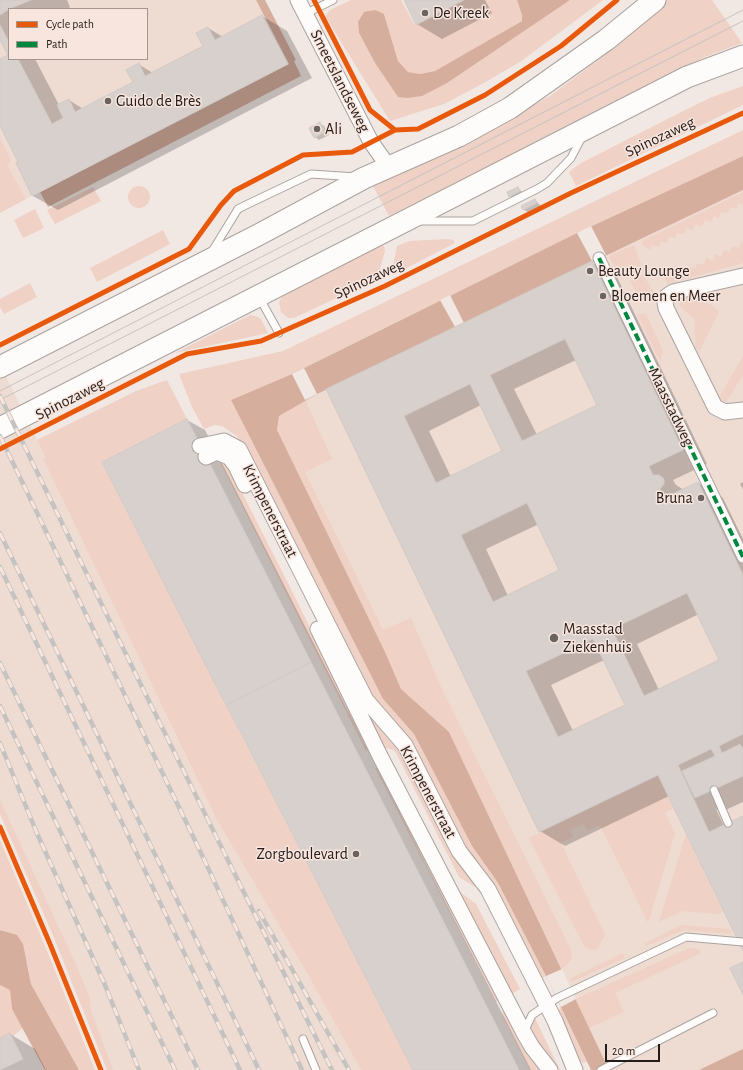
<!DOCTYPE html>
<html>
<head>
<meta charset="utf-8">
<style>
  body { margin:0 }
  #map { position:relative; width:743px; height:1070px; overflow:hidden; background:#f2e8e3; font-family:"Alegreya Sans",sans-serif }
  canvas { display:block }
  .legend { position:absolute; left:8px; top:8px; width:140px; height:52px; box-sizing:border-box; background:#f8e5dd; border:1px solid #a3958f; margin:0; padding:5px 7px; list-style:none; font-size:12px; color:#231c19 }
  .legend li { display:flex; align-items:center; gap:8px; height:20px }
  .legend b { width:20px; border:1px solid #a3958f }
  .scale { position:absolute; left:605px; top:1044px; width:55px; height:18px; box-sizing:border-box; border:2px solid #231c19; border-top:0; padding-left:5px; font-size:12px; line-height:14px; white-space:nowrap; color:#231c19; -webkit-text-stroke:3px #f8e5dd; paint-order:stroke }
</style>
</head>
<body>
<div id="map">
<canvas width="743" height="1070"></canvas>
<ul class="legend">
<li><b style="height:5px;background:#e8590c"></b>Cycle path</li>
<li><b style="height:5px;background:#00873e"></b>Path</li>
</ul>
<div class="scale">20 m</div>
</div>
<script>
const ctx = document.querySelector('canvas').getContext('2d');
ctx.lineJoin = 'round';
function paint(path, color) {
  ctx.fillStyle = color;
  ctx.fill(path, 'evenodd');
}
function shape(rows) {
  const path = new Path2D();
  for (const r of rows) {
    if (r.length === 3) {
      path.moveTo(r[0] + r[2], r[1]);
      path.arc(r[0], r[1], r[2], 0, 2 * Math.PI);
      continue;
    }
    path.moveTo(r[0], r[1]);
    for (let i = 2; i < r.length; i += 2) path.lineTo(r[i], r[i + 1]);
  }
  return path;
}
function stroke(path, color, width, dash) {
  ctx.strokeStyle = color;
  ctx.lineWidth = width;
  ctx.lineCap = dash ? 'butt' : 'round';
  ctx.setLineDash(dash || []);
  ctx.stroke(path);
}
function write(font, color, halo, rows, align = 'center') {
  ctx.font = font + ' "Alegreya Sans",sans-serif';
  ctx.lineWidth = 3;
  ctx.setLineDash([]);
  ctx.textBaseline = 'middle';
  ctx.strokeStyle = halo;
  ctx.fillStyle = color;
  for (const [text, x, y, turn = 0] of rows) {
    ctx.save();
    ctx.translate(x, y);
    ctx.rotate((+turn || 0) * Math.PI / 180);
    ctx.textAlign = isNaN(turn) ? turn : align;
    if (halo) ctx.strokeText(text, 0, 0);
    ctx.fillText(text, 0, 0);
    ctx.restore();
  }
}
paint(shape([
  [0,0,256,0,289,64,26,199,8,164,11,160,0,138],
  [9,9,147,9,147,59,9,59],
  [743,177,743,1064,729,1070,602,1070,396,698,255,412],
  [0,364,46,458,43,459,217,820,304,968,361,1070,108,1070,81,1001,0,811]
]), '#eedbd2');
paint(shape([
  [351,0,401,0,415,25,463,0,517,0,522,15,522,21,435,71,420,74,408,72,398,61,384,14,358,22,359,33,375,63,398,97,570,0,603,0,520,62,482,84,444,104,390,121,325,16,330,10],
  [666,0,712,0,742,43,705,57,389,216,373,186,475,138,550,96,601,58],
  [743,86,743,105,576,186,569,172,581,163,687,109,712,97],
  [743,130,743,156,577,233,292,374,231,400,383,699,414,734,472,846,498,883,546,976,543,978,532,966,474,863,370,696,237,436,222,426,215,425,204,429,192,407,179,374,283,351],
  [0,138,11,160,8,165,26,199,0,213],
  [139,197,11],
  [93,187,101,201,55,224,47,210],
  [743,192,743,204,738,203,737,209,730,207,728,213,721,212,719,218,714,216,711,222,705,220,702,226,695,224,693,230,687,228,684,234,677,233,675,238,669,237,667,243,661,241,659,247,652,245,650,250,643,246,642,241],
  [35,209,44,228,23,238,14,220],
  [163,230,170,244,97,282,90,268],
  [448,239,453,240,455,243,393,275,392,271,397,246,409,241],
  [741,242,743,243,743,263,667,284,665,278,668,275,678,278,681,271,687,273,689,267,695,269,697,263,704,265,706,258,713,261,715,254,721,257,724,250,730,252,732,246,739,248],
  [380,245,384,246,385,251,377,279,294,318,288,318,281,312,279,302,282,297],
  [634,245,643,270,624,278,617,272,609,256],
  [643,275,655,294,647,301,638,296,630,281],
  [30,283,37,297,4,314,0,307,0,299],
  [690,298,712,305,719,312,700,350,698,350,696,348,694,319,680,306,681,301],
  [637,314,646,314,663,351,660,361],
  [250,315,258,317,261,319,268,333,175,353],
  [743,356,743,375,726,402,724,402,719,398],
  [167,380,187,419,102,462,413,1070,361,1070,304,968,217,820,43,459,46,458,37,440,136,391],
  [305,400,332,459,305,472,383,630,411,618,441,687,571,950,572,957,569,962,562,969,449,732,401,689,385,652,277,430,279,416],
  [219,460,226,461,291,589,370,749,366,751],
  [363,708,395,740,453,854,475,884,475,887,459,877,396,753,393,750,383,747],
  [380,767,499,1000,496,1002,375,768],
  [658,776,673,808,665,813,675,833,648,923,600,825,587,831,584,824,570,830,573,837,561,843,605,935,596,950,592,950,584,946,529,838],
  [0,800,77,967,89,996,91,1011,113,1070,107,1070,52,933,0,814],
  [686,834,723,912,717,914,682,911,659,922],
  [0,840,45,946,95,1070,79,1070,31,984,27,962,4,931,0,930],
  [459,891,476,904,520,989,509,995],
  [681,925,730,929,732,934,684,930,646,946,644,944],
  [689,948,698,949,701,953,615,993,624,1012,589,1028,576,999],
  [623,953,625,958,574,981,572,981,570,979],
  [0,985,10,989,12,1009,23,1028,12,1037,10,1033,0,1038],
  [561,1007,587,1062,583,1063,580,1061,559,1019,558,1011],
  [504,1011,519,1042,542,1070,530,1070,503,1017,502,1013],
  [535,1018,560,1070,556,1070,534,1038,531,1032,531,1024]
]), '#efd1c5');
paint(shape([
  [256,0,265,0,296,60,294,61,301,76,48,207,40,192,289,64],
  [517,0,570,0,447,83,422,96,407,98,398,97,375,63,359,33,358,22,364,12,375,10,384,14,398,61,408,72,420,74,435,71,522,21,522,15],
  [743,156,743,190,317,394,279,416,277,430,385,652,401,689,449,732,609,1070,591,1070,546,976,498,883,472,846,414,734,383,699,231,400,292,374,577,233],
  [0,930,17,935,23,944,31,984,79,1070,45,1070,12,1009,10,990,0,985],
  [743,1049,743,1070,699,1070]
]), '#d6ae9d');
paint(shape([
  [591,226,606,255,592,261,577,233],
  [450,295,464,323,455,327,440,300],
  [304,368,317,394,305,400,292,374],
  [562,969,576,999,561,1007,546,976]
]), '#f2e8e3');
paint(shape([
  [0,0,67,0,70,7,67,9,9,9,9,59,35,59,59,105,69,100,83,109,134,82,138,64,153,73,204,46,208,28,223,37,262,16,287,31,312,78,58,210,33,196,18,163,20,162,0,124,0,60,9,55,0,38],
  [405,0,485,0,492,13,442,39,417,24],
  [320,124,324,126,329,135,319,140,315,137],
  [518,188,524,194,514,198,510,196],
  [535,200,541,206,528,212,524,210],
  [592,263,617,277,707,464,673,480,676,485,684,490,698,483,723,498,743,539,743,802,721,812,716,809,724,826,743,817,743,949,669,796,565,846,540,831,328,390],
  [576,360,598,406,537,435,514,389],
  [481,405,504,451,451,477,429,431],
  [539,524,561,570,508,596,486,549],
  [699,614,721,660,659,690,637,644],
  [604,660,626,706,573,731,551,685],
  [187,420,205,430,531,1070,414,1070],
  [743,482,743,489,740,484],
  [10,1034,35,1049,46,1070,0,1070,0,1039]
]), '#0003');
const building = shape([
  [0,0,31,0,9,9,0,15,0,0],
  [404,0,464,0,416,25,404,0],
  [262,15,288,64,32,196,16,163,18,162,0,126,0,59,8,55,0,40,0,25,9,42,9,59,18,59,52,124,63,118,57,105,69,99,75,112,133,82,126,70,139,63,145,76,203,46,196,33,208,27,215,40,262,15],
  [320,122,325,132,314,138,309,128,320,122],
  [518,187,520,191,509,197,507,192,518,187],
  [535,199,537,203,523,210,521,206,535,199],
  [592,261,683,450,649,466,653,475,659,475,664,479,664,484,660,489,664,498,698,482,743,575,743,734,719,746,722,753,740,744,743,749,743,776,695,798,682,771,715,756,711,749,678,765,709,832,743,816,743,951,658,775,539,832,326,389,592,261],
  [565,339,597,405,522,441,490,375,565,339],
  [470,384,502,451,436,483,404,416,470,384],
  [527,503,559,570,493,602,461,535,527,503],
  [687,593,719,660,644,696,612,629,687,593],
  [593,639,625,705,558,737,526,671,593,639],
  [187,419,311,662,226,705,102,462,187,419],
  [311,662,456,946,519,1070,413,1070,241,733,226,705,311,662],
  [743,962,743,995,730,968,743,962],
  [10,1033,23,1059,0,1070,0,1038,10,1033]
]);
paint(building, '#d8d0cd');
stroke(building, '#d2cac6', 1);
const service = shape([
  [305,14,333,0],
  [421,221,473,221,537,189,547,183,571,158,582,137],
  [211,253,238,209,248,204,311,174,356,177],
  [259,297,279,333],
  [714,790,728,823],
  [524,1032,532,1015,557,998,686,937,743,942],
  [303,1039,316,1070],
  [601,1070,713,1013]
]);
const pedestrian = shape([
  [599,258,743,557]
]);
const minor = shape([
  [298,0,371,142,388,166],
  [743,276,673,292,667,296,665,302,666,308,715,407,725,412,743,410],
  [200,446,224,441,239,449,366,700,405,745,459,851,488,889,555,1021,575,1070],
  [206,457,217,452,229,457,236,466,245,485],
  [318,629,380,756,524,1033,532,1047,550,1070]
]);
const secondary = shape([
  [0,367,260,234,364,178,459,136,510,108,606,40,655,0],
  [0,428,687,77,743,56]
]);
stroke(service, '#aaa39f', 9);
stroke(pedestrian, '#aaa39f', 13);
stroke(minor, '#aaa39f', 17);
stroke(secondary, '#aaa39f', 23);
stroke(service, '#fdfcfb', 7);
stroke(pedestrian, '#fdfcfb', 11);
stroke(minor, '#fdfcfb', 15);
stroke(secondary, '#fdfcfb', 21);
stroke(shape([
  [0,391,743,10],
  [0,400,743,21]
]), '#c5c3c1', 1);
const rail = shape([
  [0,396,144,691,332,1070],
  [0,436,202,855,302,1070],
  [0,533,259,1070],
  [0,567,240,1070],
  [0,663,198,1070],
  [0,706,175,1070],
  [0,743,36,831,105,985,139,1070],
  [259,911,349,1070]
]);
stroke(rail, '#c5c3c1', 4.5);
stroke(rail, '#f8e5dd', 3, [9]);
stroke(shape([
  [599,258,743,557]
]), '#00873e', 4, [8, 4]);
stroke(shape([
  [314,0,370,110,395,130],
  [0,345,189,249,221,205,234,191,303,155,352,152,395,130,418,129,485,95,561,46,617,0],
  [0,449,187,354,261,341,385,286,571,193,743,113],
  [0,827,50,944,101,1070]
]), '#e8590c', 5);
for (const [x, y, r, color] of [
  [425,13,4,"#6b6360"],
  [108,101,4,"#6b6360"],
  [317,129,4,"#6b6360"],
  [590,271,4,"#6b6360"],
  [603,296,4,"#6b6360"],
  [701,498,4,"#6b6360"],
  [554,638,5,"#6b6360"],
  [356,854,4,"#6b6360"]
]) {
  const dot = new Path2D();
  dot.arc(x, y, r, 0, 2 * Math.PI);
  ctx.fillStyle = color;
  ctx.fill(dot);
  stroke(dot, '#f8e5dd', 1.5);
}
write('16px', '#231c19', '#f8e5dd', [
  ["De Kreek",433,13],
  ["Guido de Brès",116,101],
  ["Ali",325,129],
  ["Beauty Lounge",598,271],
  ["Bloemen en Meer",611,296],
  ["Bruna",693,498,"right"],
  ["Maasstad",563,629],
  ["Ziekenhuis",563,647],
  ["Zorgboulevard",348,854,"right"]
], 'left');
write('16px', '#231c19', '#f8e5dd', [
  ["Smeetslandseweg",340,81,63],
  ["Spinozaweg",660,137,-25],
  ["Spinozaweg",369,279,-25],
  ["Spinozaweg",70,399,-27],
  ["Maasstadweg",671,407,64],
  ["Krimpenerstraat",270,511,63],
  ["Krimpenerstraat",428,792,62]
]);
</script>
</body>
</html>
